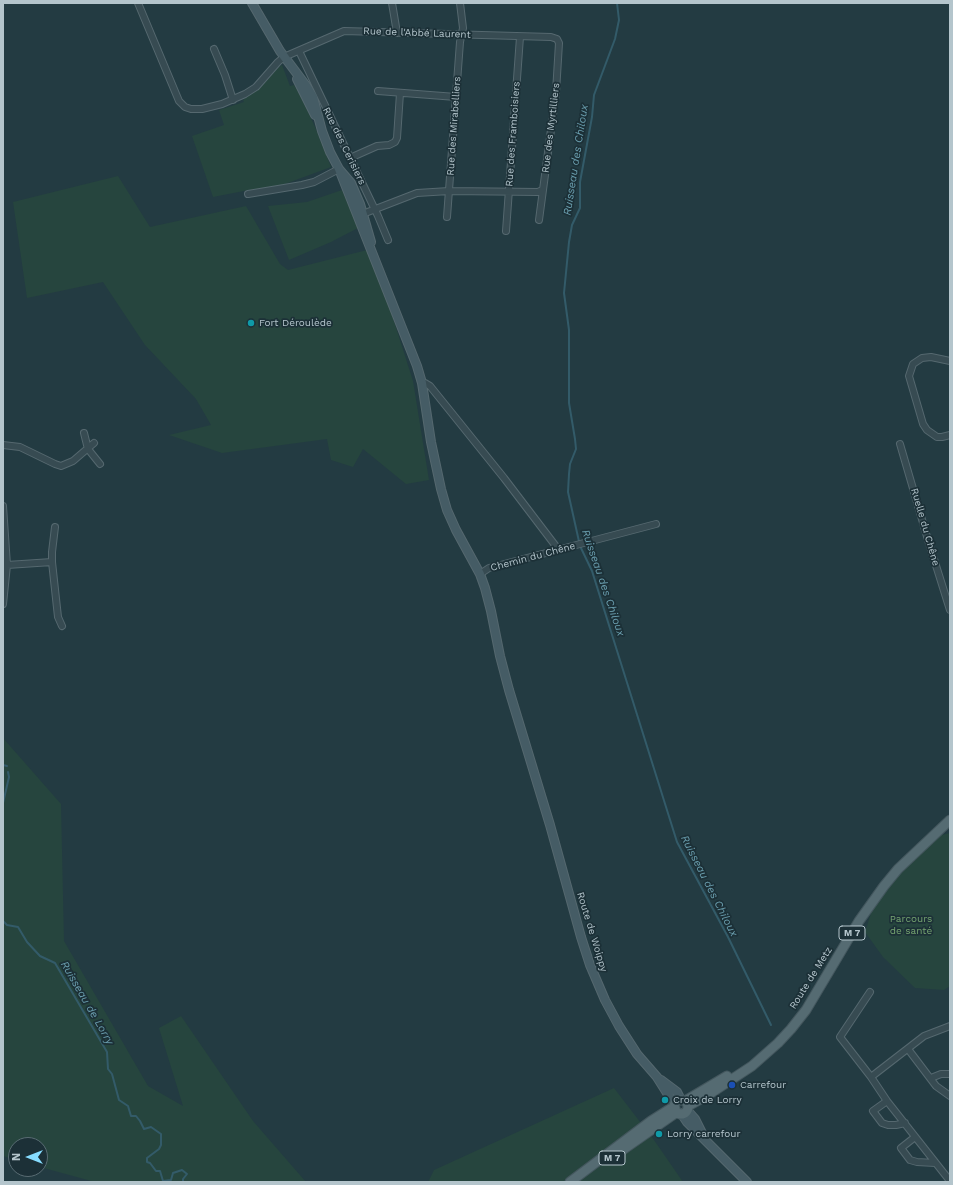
<!DOCTYPE html>
<html>
<head>
<meta charset="utf-8">
<style>
  body { margin:0 }
  #map { position:relative; width:953px; height:1185px; overflow:hidden; background:#233b42; font-family:"Work Sans",sans-serif }
  canvas { display:block }
  .frame { position:absolute; inset:0; border:4px solid #b4c5cc; pointer-events:none }
  .north { position:absolute; left:8px; top:1137px; width:40px; height:40px; box-sizing:border-box; background:#1c3037; border:1px solid #596c73; border-radius:50%; rotate:270deg; font-size:11px; font-weight:700; line-height:16px; text-align:center; color:#b4c5cc }
  .north::after { content:''; display:block; margin:auto; width:14px; height:18px; background:#86dcff; clip-path:polygon(50% 0,100% 100%,50% 72%,0 100%) }
</style>
</head>
<body>
<div id="map">
<canvas width="953" height="1185"></canvas>
<div class="frame"></div>
<div class="north">N</div>
</div>
<script>
const ctx = document.querySelector('canvas').getContext('2d');
ctx.lineJoin = 'round';
function paint(path, color) {
  ctx.fillStyle = color;
  ctx.fill(path, 'evenodd');
}
function shape(rows) {
  const path = new Path2D();
  for (const r of rows) {
    if (r.length === 3) {
      path.moveTo(r[0] + r[2], r[1]);
      path.arc(r[0], r[1], r[2], 0, 2 * Math.PI);
      continue;
    }
    path.moveTo(r[0], r[1]);
    for (let i = 2; i < r.length; i += 2) path.lineTo(r[i], r[i + 1]);
  }
  return path;
}
function stroke(path, color, width, dash) {
  ctx.strokeStyle = color;
  ctx.lineWidth = width;
  ctx.lineCap = dash ? 'butt' : 'round';
  ctx.setLineDash(dash || []);
  ctx.stroke(path);
}
function write(font, color, halo, rows, align = 'center') {
  ctx.font = font + ' "Work Sans",sans-serif';
  ctx.lineWidth = 3.5;
  ctx.setLineDash([]);
  ctx.textBaseline = 'middle';
  ctx.strokeStyle = halo;
  ctx.fillStyle = color;
  for (const [text, x, y, turn = 0] of rows) {
    ctx.save();
    ctx.translate(x, y);
    ctx.rotate((+turn || 0) * Math.PI / 180);
    ctx.textAlign = isNaN(turn) ? turn : align;
    if (halo) ctx.strokeText(text, 0, 0);
    ctx.fillText(text, 0, 0);
    ctx.restore();
  }
}
paint(shape([
  [282,65,290,86,294,85,301,97,315,127,331,167,274,188,250,192,249,190,213,197,192,136,224,125,219,110,244,102,243,100,260,88,278,68],
  [118,176,150,227,246,206,280,264,288,270,371,249,413,381,429,480,406,484,363,449,353,467,331,460,327,439,222,453,169,435,211,425,196,399,145,345,103,282,27,298,13,202],
  [342,190,358,228,331,242,289,260,268,206,307,202],
  [3,738,61,804,64,941,148,1086,183,1106,159,1028,181,1016,253,1121,306,1182,95,1182,40,1167,40,1145,16,1145,16,1160,3,1156],
  [950,833,950,986,944,990,915,988,883,957,865,932,872,910,899,875,937,836],
  [614,1088,654,1140,683,1182,428,1182,434,1170]
]), '#26453e');
stroke(shape([
  [617,3,619,20,615,39,594,95,592,117,580,182,580,208,572,225,569,242,564,293,569,330,569,403,575,439,576,449,570,464,569,474,568,492,580,546,592,571,677,842,728,937,771,1025],
  [3,765,7,766],
  [3,803,9,777,8,772],
  [3,921,7,925,18,927,27,942,40,956,55,963,107,1052,108,1069,112,1074,119,1100,128,1106,131,1116,136,1116,140,1121,144,1129,151,1127,161,1134,161,1145,159,1149,147,1158,147,1162,150,1163,156,1171,160,1171,163,1181,171,1180,173,1173,182,1170,187,1174,183,1179,183,1182]
]), '#335b69', 2);
const street = shape([
  [138,3,179,101,185,107,191,109,202,109,222,104,245,94,256,87,278,62,284,57,344,31,551,37,557,39,559,43,556,92,539,220],
  [392,3,397,33],
  [214,49,225,75,233,100],
  [299,51,378,216,388,240],
  [378,91,456,97],
  [350,158,377,146,389,145,395,142,397,138,400,93],
  [248,194,302,185,314,182,339,169],
  [360,215,417,193,449,191,538,192,542,190],
  [447,217,460,42,463,28,460,3],
  [506,231,520,37],
  [950,361,931,357,922,358,913,364,909,376,923,424,927,430,937,437,942,437,950,435],
  [422,383,425,383,430,386,504,478,558,549],
  [84,433,88,449,100,464],
  [900,444,928,540,950,610],
  [3,445,20,447,55,464,61,466,73,461,94,443],
  [3,506,7,565,3,604],
  [52,562,52,552,55,527],
  [7,565,52,562,58,617,62,626],
  [480,574,489,568,656,524],
  [870,992,840,1037,871,1077,887,1101,950,1181],
  [908,1049,936,1086,950,1096],
  [871,1077,924,1036,950,1026],
  [931,1078,941,1074,950,1074],
  [887,1101,873,1111,882,1123,888,1125,896,1125,905,1123],
  [915,1137,901,1148,910,1160,917,1162,935,1163]
]);
const secondary = shape([
  [252,3,280,51,307,87,313,97,322,131,330,152,339,169,351,183,360,204,371,242],
  [297,79,315,115],
  [339,169,417,366,422,383,431,442,441,489,447,510,456,530,480,574,485,588,491,611,500,656,509,690,550,825,581,937,590,965,605,1000,619,1026,637,1054,657,1077,669,1096,675,1104],
  [661,1080,677,1092,681,1100],
  [687,1110,695,1119,702,1133],
  [681,1113,687,1122,747,1182]
]);
const primary = shape([
  [681,1107,7],
  [685,1101,727,1076],
  [688,1106,708,1095,752,1066,778,1043,791,1029,806,1010,859,921,884,886,898,869,950,820],
  [621,1151,677,1112],
  [570,1182,651,1121,670,1109,675,1108]
]);
stroke(street, '#55686f', 8);
stroke(secondary, '#55686f', 10);
stroke(primary, '#44575e', 11);
stroke(street, '#374b52', 6);
stroke(secondary, '#455c65', 8);
stroke(primary, '#556b72', 9);
for (const [x, y, r, color] of [
  [251,323,4,"#0f9aa8"],
  [732,1085,4,"#1a4fb4"],
  [665,1100,4,"#0f9aa8"],
  [659,1134,4,"#0f9aa8"]
]) {
  const dot = new Path2D();
  dot.arc(x, y, r, 0, 2 * Math.PI);
  ctx.fillStyle = color;
  ctx.fill(dot);
  stroke(dot, '#1c3037', 1.5);
}
for (const [x, y, w] of [
  [852,933,26],
  [612,1158,26]
]) {
  const box = new Path2D();
  box.roundRect(x - w / 2, y - 7, w, 14, 3);
  ctx.fillStyle = '#1c3037';
  ctx.fill(box);
  stroke(box, '#b4c5cc', 1);
}
write('bold 9px', '#b4c5cc', null, [
  ["M 7",852,933],
  ["M 7",612,1158]
]);
write('10px', '#b4c5cc', '#1c3037', [
  ["Rue de l'Abbé Laurent",417,33,2],
  ["Rue des Mirabelliers",454,126,-86],
  ["Rue des Myrtilliers",551,128,-83],
  ["Rue des Framboisiers",513,134,-86],
  ["Rue des Cerisiers",344,146,64],
  ["Ruelle du Chêne",925,527,74],
  ["Chemin du Chêne",533,557,-15],
  ["Route de Woippy",592,932,73],
  ["Route de Metz",811,978,-58]
]);
write('10px', '#b4c5cc', '#1c3037', [
  ["Fort Déroulède",259,323],
  ["Carrefour",740,1085],
  ["Croix de Lorry",673,1100],
  ["Lorry carrefour",667,1134]
], 'left');
write('10px', '#75a470', '#1c3037', [
  ["Parcours",911,919],
  ["de santé",911,931]
]);
write('italic 11px', '#6a9eae', '#1c3037', [
  ["Ruisseau des Chiloux",576,160,-81],
  ["Ruisseau des Chiloux",603,583,71],
  ["Ruisseau des Chiloux",709,886,63],
  ["Ruisseau de Lorry",87,1003,60]
]);
</script>
</body>
</html>
